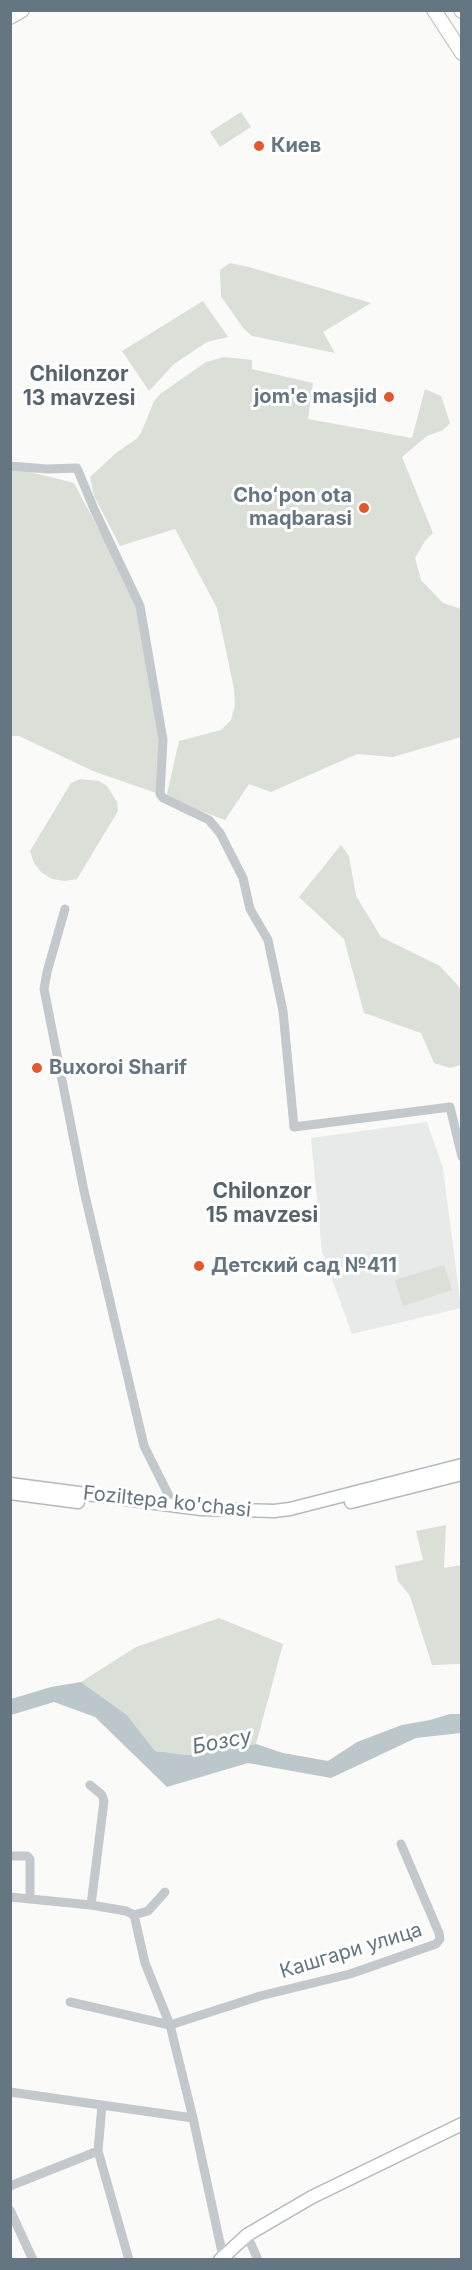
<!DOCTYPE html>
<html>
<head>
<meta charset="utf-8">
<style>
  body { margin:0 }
  #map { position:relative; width:472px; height:2270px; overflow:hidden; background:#fafaf8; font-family:Inter,sans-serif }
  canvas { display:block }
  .frame { position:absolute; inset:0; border:12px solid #657683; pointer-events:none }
</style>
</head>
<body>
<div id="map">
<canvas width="472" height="2270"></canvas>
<div class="frame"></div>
</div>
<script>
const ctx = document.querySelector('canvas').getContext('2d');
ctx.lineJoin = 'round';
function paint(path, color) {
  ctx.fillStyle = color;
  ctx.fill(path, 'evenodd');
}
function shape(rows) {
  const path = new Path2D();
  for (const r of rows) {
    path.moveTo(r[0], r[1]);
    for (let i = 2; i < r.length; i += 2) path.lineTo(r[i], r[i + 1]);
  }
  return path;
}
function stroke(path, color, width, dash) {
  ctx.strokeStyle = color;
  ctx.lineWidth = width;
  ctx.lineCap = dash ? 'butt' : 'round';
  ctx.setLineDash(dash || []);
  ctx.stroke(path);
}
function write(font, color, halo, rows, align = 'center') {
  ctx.font = font + ' Inter,sans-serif';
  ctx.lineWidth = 6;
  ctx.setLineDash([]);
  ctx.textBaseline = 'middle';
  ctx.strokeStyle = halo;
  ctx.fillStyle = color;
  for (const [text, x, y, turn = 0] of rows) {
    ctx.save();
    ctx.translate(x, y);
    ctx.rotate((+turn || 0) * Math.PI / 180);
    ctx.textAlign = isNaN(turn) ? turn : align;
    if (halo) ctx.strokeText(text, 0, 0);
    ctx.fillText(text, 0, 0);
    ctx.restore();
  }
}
paint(shape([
  [427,1122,443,1168,461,1308,352,1334,322,1252,311,1138]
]), '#e8e9e9');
paint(shape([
  [241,112,251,127,220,147,210,132],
  [230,263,249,267,371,303,323,332,335,353,252,336,243,328,221,296,220,270],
  [203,301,228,337,207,342,174,364,149,391,122,351],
  [224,357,252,360,252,369,313,383,308,419,412,438,425,389,441,396,450,423,443,430,427,436,402,457,433,533,425,541,415,558,421,580,443,603,461,609,461,737,393,757,357,754,271,792,249,784,225,820,166,798,179,741,221,730,231,720,235,705,234,689,217,608,175,529,120,546,94,496,90,477,116,453,136,439,141,433,154,401,160,394,206,362],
  [10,467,74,483,138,603,167,738,159,794,93,771,19,736,11,736],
  [80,779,99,781,107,786,117,802,118,811,77,879,65,881,52,879,41,872,34,863,30,851,71,783],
  [341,845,349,856,356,896,381,937,440,966,461,989,461,1065,450,1068,434,1063,421,1033,364,1013,344,939,299,897],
  [444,1265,452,1290,403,1306,395,1280],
  [446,1525,444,1568,461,1565,461,1664,432,1665,410,1596,398,1581,395,1566,423,1560,416,1531],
  [219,1618,283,1644,256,1744,187,1755,155,1751,127,1715,81,1682,136,1647]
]), '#dadfd7');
paint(shape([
  [81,1682,127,1715,155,1751,187,1755,256,1744,283,1753,328,1761,357,1742,402,1725,430,1720,450,1714,461,1714,461,1733,416,1738,331,1778,248,1763,167,1787,95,1717,54,1702,11,1715,11,1699,51,1687]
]), '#bbc7cb');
const secondary = shape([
  [10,1484,201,1509,274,1511,290,1509,462,1465],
  [10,1493,78,1502],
  [351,1502,462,1474],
  [220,2260,247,2235,312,2197,462,2124]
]);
const primary = shape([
  [434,10,462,53],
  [461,10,462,11],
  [10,17,22,10]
]);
stroke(secondary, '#b3babf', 15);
stroke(primary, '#b5babe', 16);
stroke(shape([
  [10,466,47,469,77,468,94,509,140,606,163,740,160,794,163,798,209,820,220,833,243,878,250,909,268,940,283,1011,294,1127,450,1107,462,1157],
  [65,909,47,972,44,989,84,1191,144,1446,174,1506],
  [90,1785,102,1795,104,1801,91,1905],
  [10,1856,27,1856,30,1859,30,1899],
  [10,1897,91,1905,126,1911,134,1915,145,1963,170,2025,193,2118,223,2257],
  [134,1915,148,1911,165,1892],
  [70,2002,170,2025,260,1996,350,1974,436,1944,440,1939,439,1933,401,1844],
  [10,2092,193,2118],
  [98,2151,129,2260],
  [10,2186,98,2151,102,2105],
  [10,2210,33,2260],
  [247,2235,258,2260]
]), '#c3c8cc', 9);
stroke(secondary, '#fff', 12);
stroke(primary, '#fff', 14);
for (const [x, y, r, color] of [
  [259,146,6,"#e4572e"],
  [389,397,6,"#e4572e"],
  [364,508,6,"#e4572e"],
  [37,1068,6,"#e4572e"],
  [199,1266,6,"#e4572e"]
]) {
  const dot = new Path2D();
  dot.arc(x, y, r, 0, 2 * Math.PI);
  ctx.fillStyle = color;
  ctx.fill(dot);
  stroke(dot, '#fff', 2);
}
write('bold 20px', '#657683', '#fff', [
  ["Киев",271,146],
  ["jom'e masjid",377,397,"right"],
  ["Choʻpon ota",352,496,"right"],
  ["maqbarasi",352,519,"right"],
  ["Buxoroi Sharif",49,1068],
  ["Детский сад №411",211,1266]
], 'left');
write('20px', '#657683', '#fff', [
  ["Foziltepa ko'chasi",167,1502,6],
  ["Кашгари улица",351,1951,-17]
]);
write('bold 21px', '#57646e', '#fff', [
  ["Chilonzor",79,375],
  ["13 mavzesi",79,399],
  ["Chilonzor",262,1192],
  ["15 mavzesi",262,1216]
]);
write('italic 21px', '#60757c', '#fff', [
  ["Бозсу",222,1742,-11]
]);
</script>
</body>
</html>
